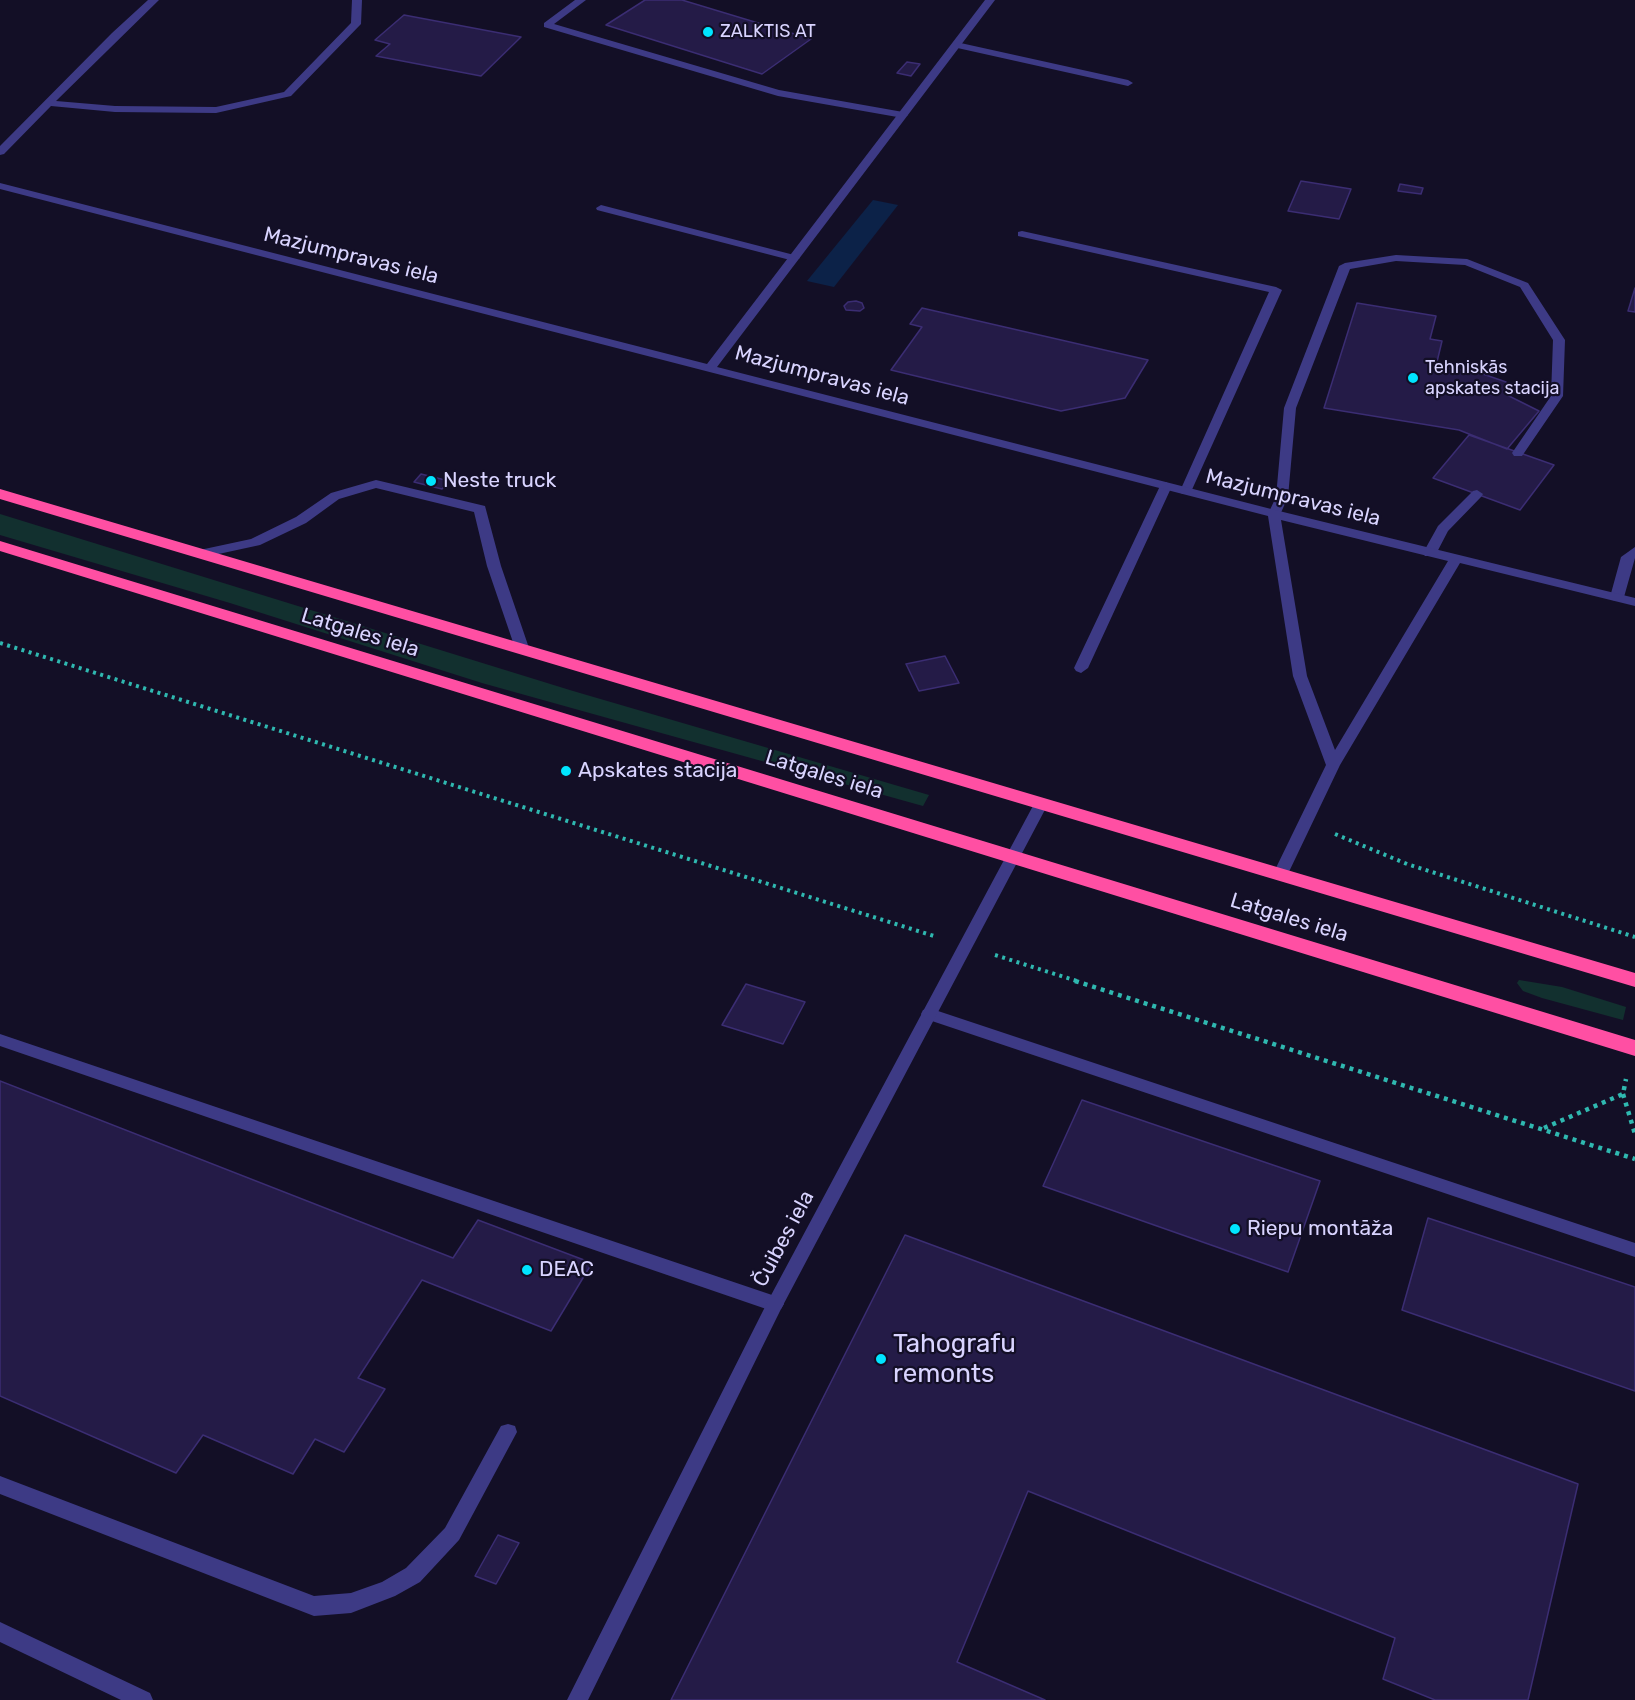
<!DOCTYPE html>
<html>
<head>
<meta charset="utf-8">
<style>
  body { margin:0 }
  canvas { display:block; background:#130f26 }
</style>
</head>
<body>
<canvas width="1635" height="1700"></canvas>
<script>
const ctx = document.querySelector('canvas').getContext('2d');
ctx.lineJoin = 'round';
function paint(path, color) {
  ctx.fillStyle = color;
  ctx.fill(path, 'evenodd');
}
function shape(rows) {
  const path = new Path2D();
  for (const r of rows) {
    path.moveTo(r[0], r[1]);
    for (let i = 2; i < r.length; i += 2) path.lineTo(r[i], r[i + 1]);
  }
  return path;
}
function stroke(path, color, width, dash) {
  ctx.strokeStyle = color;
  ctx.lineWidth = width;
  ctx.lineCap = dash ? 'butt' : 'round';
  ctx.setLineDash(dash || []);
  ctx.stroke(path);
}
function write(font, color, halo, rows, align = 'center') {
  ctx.font = font + ' Rubik,sans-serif';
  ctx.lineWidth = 4.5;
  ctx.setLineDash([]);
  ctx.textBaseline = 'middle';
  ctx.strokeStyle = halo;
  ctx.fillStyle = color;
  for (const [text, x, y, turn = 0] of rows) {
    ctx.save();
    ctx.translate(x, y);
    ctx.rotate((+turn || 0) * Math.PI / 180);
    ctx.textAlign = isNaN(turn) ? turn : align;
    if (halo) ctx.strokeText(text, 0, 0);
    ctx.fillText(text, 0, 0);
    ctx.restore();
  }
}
paint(shape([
  [0,514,573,691,929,795,923,806,482,683,230,603,0,535],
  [1519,980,1562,987,1626,1007,1623,1020,1542,998,1523,991,1517,983]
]), '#12302f');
paint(shape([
  [873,200,898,205,834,287,807,281]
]), '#0c2248');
const building = shape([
  [645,0,682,0,811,39,762,74,606,25,645,0],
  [404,15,521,37,481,76,376,56,390,44,375,40,404,15],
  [907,62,920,64,911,76,897,73,907,62],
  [1301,181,1351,189,1339,219,1288,211,1301,181],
  [1400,184,1423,188,1421,194,1398,191,1400,184],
  [1635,288,1635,312,1628,311,1635,288],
  [856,301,862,303,864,308,860,311,846,310,844,306,848,302,856,301],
  [1357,303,1436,316,1430,339,1442,341,1436,366,1480,373,1506,382,1509,396,1539,411,1507,449,1459,430,1324,408,1357,303],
  [922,308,1148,360,1125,398,1061,411,891,370,922,327,910,324,922,308],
  [1469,435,1554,465,1520,510,1433,478,1469,435],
  [421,474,449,481,442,489,414,482,421,474],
  [945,656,959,683,919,691,906,664,945,656],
  [746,984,805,1002,783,1044,722,1025,746,984],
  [0,1081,453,1258,478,1220,592,1263,551,1331,422,1280,358,1378,385,1389,344,1452,315,1439,293,1474,203,1435,176,1473,0,1396,0,1081],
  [1082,1100,1320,1181,1288,1272,1043,1186,1082,1100],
  [1428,1218,1635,1287,1635,1391,1402,1310,1428,1218],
  [905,1235,1578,1484,1528,1700,1435,1700,1383,1679,1395,1638,1028,1491,957,1662,1045,1700,671,1700,905,1235],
  [498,1535,519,1543,496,1584,475,1576,498,1535]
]);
paint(building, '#241b47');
stroke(building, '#3b2d73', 1.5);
stroke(shape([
  [0,643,934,936],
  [1335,834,1407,864,1635,937],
  [995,955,1080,982]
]), '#2fb8b0', 4, [3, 4.5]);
stroke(shape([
  [1075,981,1635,1159],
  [1623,1094,1635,1134],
  [1544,1128,1623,1094,1626,1079]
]), '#2fb8b0', 4.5, [4, 5]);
paint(shape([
  [148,0,159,0,56,101,115,106,216,107,284,92,351,23,352,0,362,0,361,24,291,96,216,113,115,112,51,106,4,154,0,155,0,146,112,33,148,0],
  [575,0,586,0,554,24,779,90,903,112,908,115,903,118,778,96,544,27,544,23,575,0],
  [956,42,1128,80,1133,83,1128,86,953,47,953,43,956,42],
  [601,205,798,256,800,258,794,261,597,210,596,208,601,205],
  [1022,231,1276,287,1282,290,1190,494,1182,494,1180,491,1269,292,1018,236,1018,232,1022,231],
  [1396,255,1467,259,1528,283,1565,340,1563,396,1522,456,1514,456,1512,453,1551,396,1553,340,1520,287,1465,265,1396,261,1350,269,1296,408,1288,497,1279,517,1269,517,1268,514,1276,497,1284,408,1339,266,1345,263,1396,255],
  [376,480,485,506,501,566,529,648,527,651,522,652,515,648,487,566,474,512,376,488,339,499,306,523,260,545,200,558,193,554,195,551,251,539,296,517,331,493,376,480],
  [1166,482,1172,486,1088,668,1081,673,1076,671,1074,668,1160,486,1166,482],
  [1477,490,1483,494,1481,497,1448,531,1435,556,1425,556,1423,553,1438,526,1473,491,1477,490],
  [1635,547,1635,558,1624,597,1617,601,1612,600,1610,597,1621,557,1635,547],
  [929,1008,1635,1243,1635,1257,923,1018,921,1014,923,1010,929,1008],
  [0,1034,775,1296,781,1299,784,1304,781,1309,775,1312,0,1046,0,1034],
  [508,1424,515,1426,517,1432,459,1540,420,1582,395,1596,351,1613,314,1616,0,1494,0,1476,314,1596,351,1593,382,1582,406,1568,445,1528,501,1426,508,1424],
  [0,1622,150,1693,153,1700,121,1700,0,1642,0,1622]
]), '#3d3a85');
paint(shape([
  [985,0,995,0,717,367,1275,510,1635,598,1635,606,1460,563,1340,765,1286,878,1276,878,1273,874,1326,765,1293,676,1268,516,0,189,0,183,707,364,985,0],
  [1281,520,1448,561,1335,750,1307,676,1281,520],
  [1041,799,1048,804,781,1309,588,1700,567,1700,769,1299,1034,804,1041,799]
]), '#3d3a85');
paint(shape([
  [0,489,1635,973,1635,987,0,499,0,489],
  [0,541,1635,1040,1635,1056,0,551,0,541]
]), '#ff4fa3');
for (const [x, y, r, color] of [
  [708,32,6,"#00e5ff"],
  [1413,378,6,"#00e5ff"],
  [431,481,6,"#00e5ff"],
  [566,771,6,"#00e5ff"],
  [1235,1229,6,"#00e5ff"],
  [527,1270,6,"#00e5ff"],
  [881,1359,6,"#00e5ff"]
]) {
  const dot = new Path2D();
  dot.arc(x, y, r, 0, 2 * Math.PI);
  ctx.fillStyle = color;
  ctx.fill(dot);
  stroke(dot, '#130f26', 2);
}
write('18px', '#d9d4ff', '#130f26', [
  ["ZALKTIS AT",720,32],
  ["Tehniskās",1425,368],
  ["apskates stacija",1425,389]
], 'left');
write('21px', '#d9d4ff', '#130f26', [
  ["Mazjumpravas iela",351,256,14],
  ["Mazjumpravas iela",822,376,15],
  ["Mazjumpravas iela",1293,498,14],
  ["Latgales iela",360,633,17],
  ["Latgales iela",824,775,17],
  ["Latgales iela",1289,918,17],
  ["Čuibes iela",784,1239,-62]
]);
write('21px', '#d9d4ff', '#130f26', [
  ["Neste truck",443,481],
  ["Apskates stacija",578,771],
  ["Riepu montāža",1247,1229],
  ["DEAC",539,1270]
], 'left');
write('26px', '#d9d4ff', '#130f26', [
  ["Tahografu",893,1344],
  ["remonts",893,1374]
], 'left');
</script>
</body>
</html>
